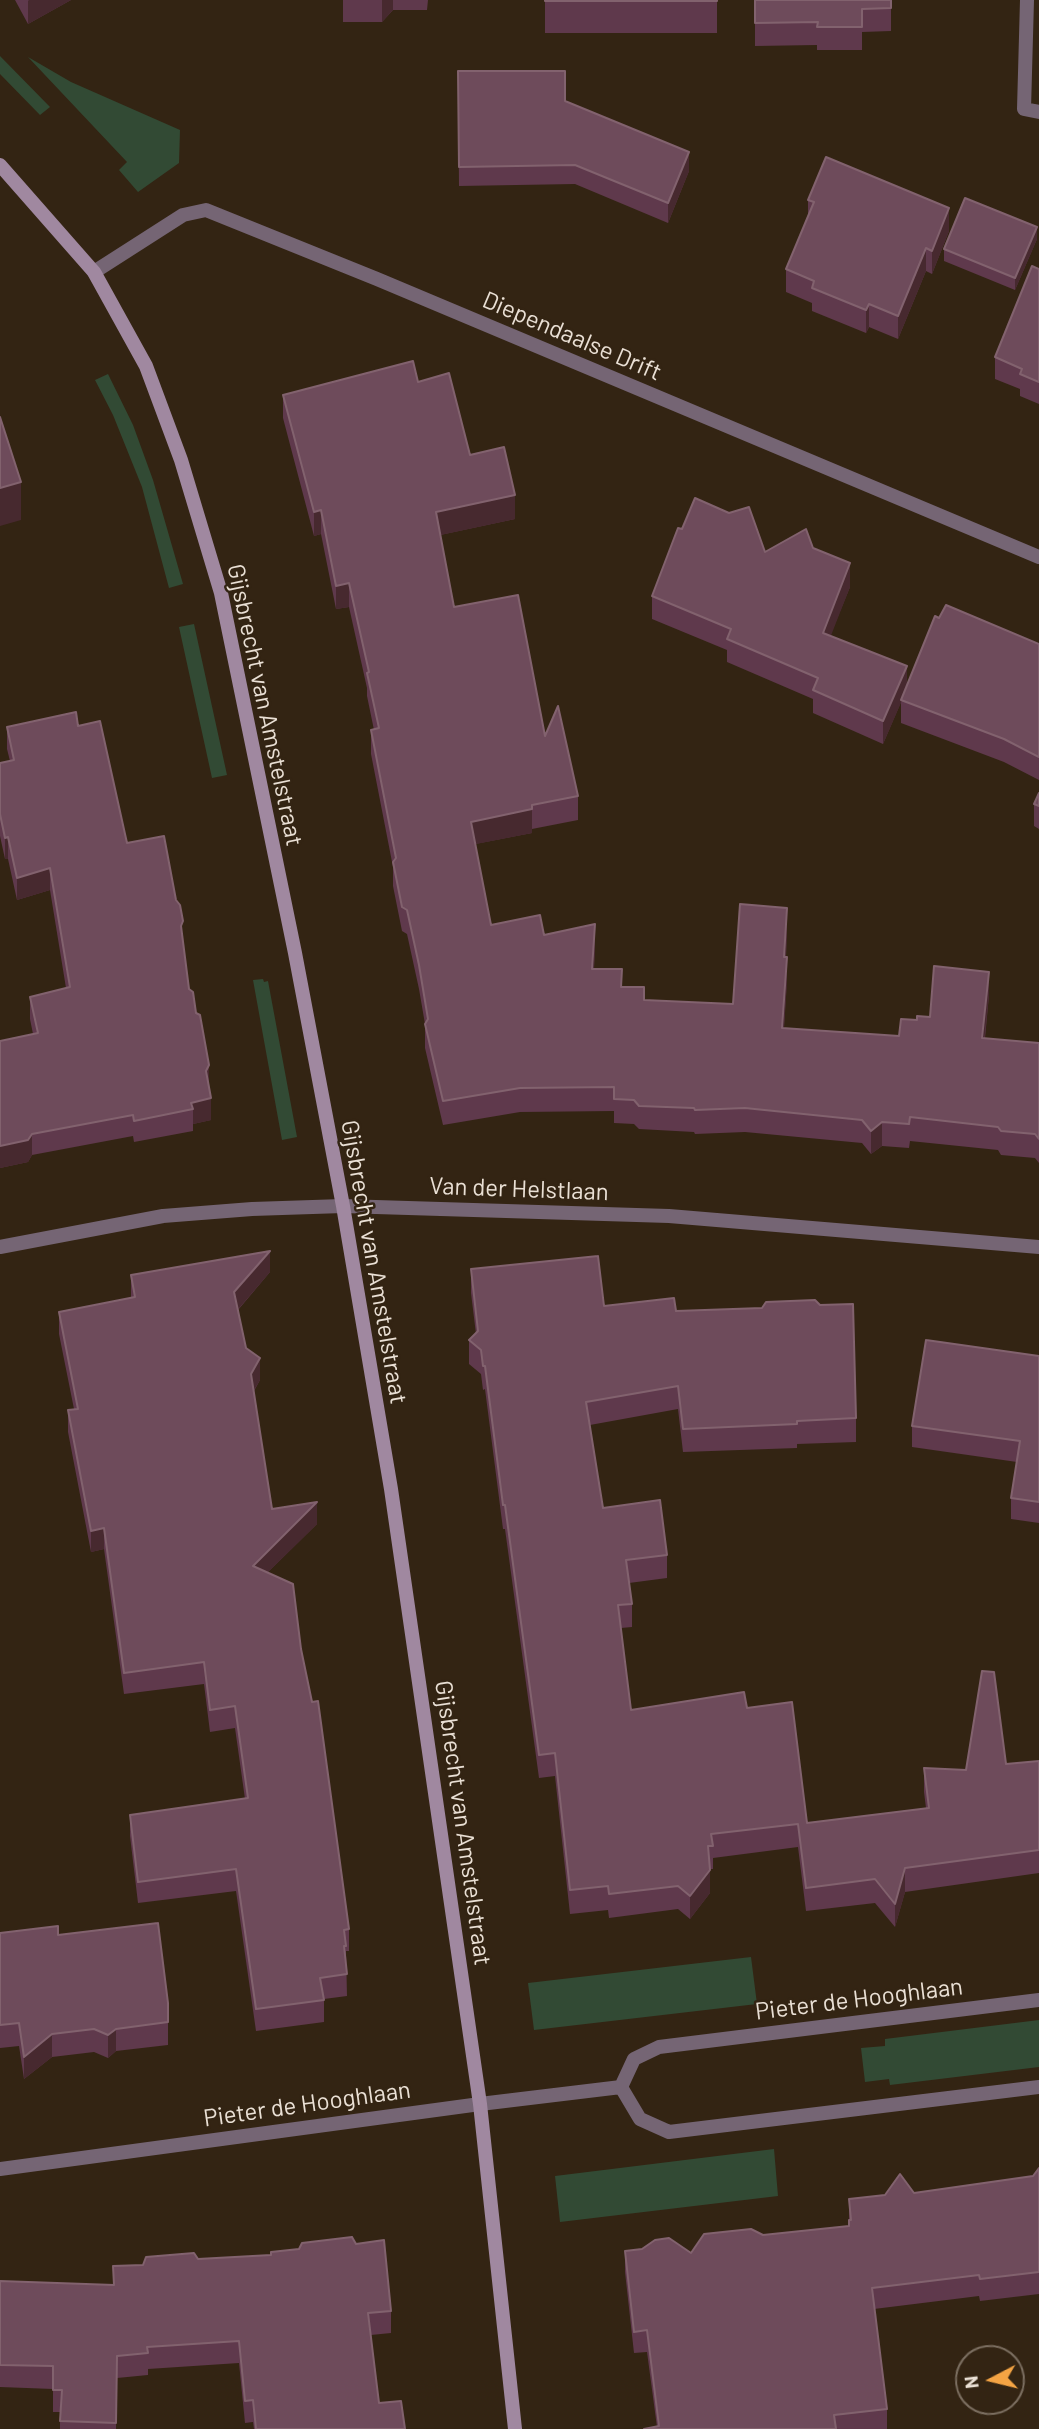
<!DOCTYPE html>
<html>
<head>
<meta charset="utf-8">
<style>
  body { margin:0 }
  #map { position:relative; width:1039px; height:2429px; overflow:hidden; background:#332413; font-family:Barlow,sans-serif }
  canvas { display:block }
  .north { position:absolute; left:955px; top:2345px; width:70px; height:70px; box-sizing:border-box; background:#332413; border:2px solid #7c6f61; border-radius:50%; rotate:263deg; font-size:19px; font-weight:700; line-height:28px; text-align:center; color:#eae0d5 }
  .north::after { content:''; display:block; margin:auto; width:24px; height:32px; background:#f4a444; clip-path:polygon(50% 0,100% 100%,50% 72%,0 100%) }
</style>
</head>
<body>
<div id="map">
<canvas width="1039" height="2429"></canvas>
<div class="north">N</div>
</div>
<script>
const ctx = document.querySelector('canvas').getContext('2d');
ctx.lineJoin = 'round';
function paint(path, color) {
  ctx.fillStyle = color;
  ctx.fill(path, 'evenodd');
}
function shape(rows) {
  const path = new Path2D();
  for (const r of rows) {
    path.moveTo(r[0], r[1]);
    for (let i = 2; i < r.length; i += 2) path.lineTo(r[i], r[i + 1]);
  }
  return path;
}
function stroke(path, color, width, dash) {
  ctx.strokeStyle = color;
  ctx.lineWidth = width;
  ctx.lineCap = dash ? 'butt' : 'round';
  ctx.setLineDash(dash || []);
  ctx.stroke(path);
}
function write(font, color, halo, rows, align = 'center') {
  ctx.font = font + ' Barlow,sans-serif';
  ctx.lineWidth = 5;
  ctx.setLineDash([]);
  ctx.textBaseline = 'middle';
  ctx.strokeStyle = halo;
  ctx.fillStyle = color;
  for (const [text, x, y, turn = 0] of rows) {
    ctx.save();
    ctx.translate(x, y);
    ctx.rotate((+turn || 0) * Math.PI / 180);
    ctx.textAlign = isNaN(turn) ? turn : align;
    if (halo) ctx.strokeText(text, 0, 0);
    ctx.fillText(text, 0, 0);
    ctx.restore();
  }
}
paint(shape([
  [0,56,50,107,40,115,0,74],
  [28,57,71,82,180,130,179,163,138,192,119,170,127,162],
  [108,374,133,425,153,480,183,584,169,588,142,487,113,415,95,380],
  [194,624,227,775,212,778,179,627],
  [263,979,264,982,268,981,297,1137,282,1140,253,980],
  [751,1957,757,2004,534,2030,528,1983],
  [1039,2020,1039,2067,890,2085,889,2079,865,2082,861,2048,885,2046,885,2039],
  [774,2149,778,2196,560,2222,555,2176]
]), '#324a34');
stroke(shape([
  [1027,0,1024,109,1039,112]
]), '#756574', 14);
stroke(shape([
  [94,272,183,215,206,210,377,279,1039,557],
  [0,1247,163,1216,252,1209,343,1206,669,1216,1039,1247],
  [621,2087,634,2059,659,2047,1039,2000],
  [621,2087,640,2119,669,2132,1039,2087],
  [0,2169,480,2104,621,2087]
]), '#756574', 14);
stroke(shape([
  [0,165,94,272,146,366,181,460,221,593,295,953,343,1206,391,1489,480,2104,515,2429]
]), '#a088a0', 14);
paint(shape([
  [15,0,71,0,28,24],
  [343,0,428,0,427,10,393,10,382,22,343,22],
  [545,0,717,0,717,33,545,33],
  [755,0,891,0,891,31,862,32,862,50,817,50,817,45,755,46],
  [458,71,565,101,689,171,668,223,575,184,459,186],
  [808,200,949,231,932,274,926,271,898,339,869,327,866,333,812,311,812,303,786,292,786,269,808,216],
  [1037,239,1015,290,944,261,944,249],
  [1039,269,1039,404,1020,396,1020,389,995,379,995,357],
  [418,382,515,519,440,535,454,607,545,736,578,796,578,820,532,829,532,833,475,844,491,925,544,935,595,948,594,969,644,1000,733,1004,787,932,786,957,787,981,784,1028,899,1036,917,1020,930,1017,989,995,985,1038,1039,1043,1039,1163,1035,1158,1001,1155,998,1150,910,1141,909,1148,882,1146,871,1154,862,1143,745,1132,695,1134,694,1132,639,1129,634,1124,614,1123,614,1111,520,1112,443,1125,425,1048,425,1024,419,989,407,934,402,931,393,886,393,867,371,754,371,730,374,730,367,696,367,688,349,607,336,609,321,534,314,536,283,418,283,395],
  [813,548,850,587,830,636,907,686,1039,644,1039,780,1004,762,901,723,901,702,883,744,813,713,813,699,727,662,727,650,652,619,652,596,765,552],
  [78,726,127,843,183,943,189,989,209,1088,211,1120,193,1124,193,1131,134,1142,133,1136,32,1155,28,1162,0,1168,0,1041,33,1034,30,1019,30,997,66,988,50,890,17,900,8,859,5,859,0,836,0,763,10,761,7,749,7,727],
  [1039,793,1039,829,1034,826,1034,804],
  [471,1269,604,1306,676,1311,856,1418,856,1442,797,1444,797,1448,683,1452,678,1409,590,1425,603,1508,667,1555,667,1578,629,1583,632,1604,632,1627,621,1628,631,1710,747,1708,807,1823,926,1808,924,1792,924,1768,966,1770,1039,1761,1039,1873,905,1892,895,1927,875,1903,806,1911,798,1847,713,1858,713,1869,710,1869,710,1893,690,1919,678,1909,609,1918,608,1910,570,1914,555,1776,539,1778,505,1529,503,1529,485,1389,483,1390,481,1374,469,1364,469,1340,476,1334,471,1293],
  [270,1272,238,1310,246,1348,260,1380,254,1391,272,1509,317,1524,268,1572,301,1649,349,1929,349,1951,346,1951,347,1996,324,1999,324,2022,256,2031,236,1891,138,1903,130,1836,130,1815,245,1799,235,1728,210,1732,204,1684,124,1694,104,1549,91,1552,68,1432,68,1410,74,1409,59,1334,59,1312,131,1298,131,1275],
  [1039,1356,1039,1523,1011,1519,1011,1498,1017,1462,912,1447,912,1426],
  [0,1933,58,1935,168,2003,168,2045,116,2051,108,2058,94,2052,52,2057,24,2079,19,2046,0,2048],
  [1039,2168,1039,2294,980,2301,979,2296,874,2309,887,2409,887,2429,644,2429,657,2427,647,2352,634,2353,625,2272,625,2251,691,2253,763,2235,849,2226,849,2199,914,2193,1033,2176],
  [198,2259,391,2311,391,2333,371,2335,379,2403,405,2429,254,2429,253,2422,245,2423,239,2363,148,2369,148,2375,117,2378,116,2429,60,2429,60,2412,53,2412,53,2389,0,2387,0,2281,113,2285,113,2266,143,2265]
]), '#5f394c');
paint(shape([
  [29,0,71,0,28,24,28,1],
  [382,0,393,0,393,10,382,22],
  [689,152,689,171,668,223,668,203],
  [949,208,949,231,932,274,932,251],
  [1037,227,1037,239,1015,290,1015,278],
  [926,248,926,271,898,339,898,316],
  [869,304,869,327,866,333,866,310],
  [21,482,21,520,0,526,0,488],
  [515,495,515,519,436,536,436,512],
  [321,510,321,534,314,536,314,512],
  [850,563,850,587,823,656,823,633],
  [349,583,349,607,336,609,336,586],
  [907,666,907,689,883,744,883,721],
  [532,809,532,833,471,845,471,822],
  [8,837,8,859,5,859,5,838],
  [50,868,50,890,17,900,17,878],
  [787,908,787,932,784,981,784,957],
  [595,924,595,948,592,992,592,969],
  [787,957,787,981,782,1052,782,1028],
  [989,972,989,995,982,1061,982,1038],
  [209,1065,209,1087,206,1071],
  [211,1098,211,1120,193,1124,193,1109,191,1103],
  [882,1122,882,1146,871,1154,871,1131],
  [32,1134,32,1155,28,1162,0,1168,0,1146],
  [270,1251,270,1272,234,1314,234,1292],
  [260,1358,260,1380,251,1395,251,1374],
  [317,1502,317,1524,253,1587,253,1566],
  [104,1528,104,1549,91,1552,91,1531],
  [905,1868,905,1892,895,1927,895,1904],
  [710,1870,710,1893,690,1919,690,1896],
  [116,2029,116,2051,108,2058,108,2035],
  [52,2034,52,2057,24,2079,24,2057]
]), '#47292f');
const building = shape([
  [545,0,717,0,717,1,545,1,545,0],
  [755,0,891,0,891,8,862,9,862,27,817,27,818,22,755,23,755,0],
  [458,71,565,71,565,101,689,152,668,203,575,165,459,167,458,71],
  [826,157,949,208,932,251,926,248,898,316,869,304,866,310,812,288,814,281,786,269,814,202,808,200,826,157],
  [965,198,1037,227,1015,278,944,249,965,198],
  [1032,266,1039,269,1039,382,1020,374,1022,369,995,357,1032,266],
  [413,361,418,382,449,373,470,455,504,447,515,495,436,512,454,607,518,595,545,736,558,706,578,796,532,805,532,809,471,822,491,925,540,915,544,935,595,924,592,969,622,969,621,987,644,987,644,1000,733,1004,740,904,787,908,784,957,787,957,782,1028,899,1036,901,1019,917,1020,917,1016,930,1017,934,966,989,972,982,1038,1039,1043,1039,1139,1035,1134,1001,1131,998,1127,910,1117,909,1124,882,1122,871,1131,862,1120,745,1108,695,1110,694,1108,639,1106,634,1100,614,1099,614,1087,520,1088,443,1101,425,1024,428,1019,419,965,407,910,402,907,393,862,396,858,371,730,379,728,367,673,369,672,349,583,336,586,321,510,314,512,283,395,413,361],
  [0,417,21,482,0,488,0,417],
  [695,498,729,513,749,507,765,552,806,529,813,548,850,563,823,633,907,666,883,721,813,690,818,678,727,639,731,629,652,596,678,528,682,529,695,498],
  [946,605,1039,644,1039,757,1004,739,901,700,935,616,939,618,946,605],
  [76,712,78,726,100,721,127,843,164,836,176,900,180,905,183,921,181,926,189,989,193,992,196,1013,200,1015,209,1065,206,1071,211,1098,191,1103,193,1109,134,1121,133,1115,32,1134,28,1140,0,1146,0,1041,38,1033,30,997,70,987,50,868,17,878,8,837,5,838,0,814,0,763,14,760,7,727,76,712],
  [1039,793,1039,806,1034,804,1039,793],
  [270,1251,234,1292,246,1348,260,1358,251,1374,272,1509,317,1502,253,1566,293,1584,301,1649,312,1702,318,1701,349,1929,344,1930,346,1946,344,1946,347,1974,320,1978,324,2000,256,2009,236,1869,138,1882,130,1815,248,1798,235,1706,210,1710,204,1662,124,1673,104,1528,91,1531,68,1410,78,1409,59,1312,135,1297,131,1275,270,1251],
  [598,1256,604,1306,674,1298,676,1311,762,1308,766,1302,815,1300,820,1305,853,1304,856,1418,797,1421,797,1424,683,1429,678,1386,586,1402,603,1508,660,1500,667,1555,626,1560,632,1604,618,1605,631,1710,744,1692,747,1708,792,1702,807,1823,929,1808,924,1768,966,1770,982,1671,994,1672,1006,1764,1039,1761,1039,1850,905,1868,895,1904,875,1879,806,1888,798,1824,711,1834,713,1846,708,1846,710,1870,690,1896,678,1886,609,1894,608,1886,570,1890,555,1753,539,1755,505,1505,503,1505,485,1366,483,1366,481,1350,469,1340,478,1331,471,1269,598,1256],
  [926,1340,1039,1356,1039,1502,1011,1498,1020,1441,912,1426,926,1340],
  [158,1923,168,2003,168,2022,116,2029,108,2035,94,2029,52,2034,24,2057,19,2023,0,2025,0,1933,58,1926,58,1935,158,1923],
  [1039,2168,1039,2272,980,2279,979,2275,872,2288,887,2409,834,2415,836,2429,644,2429,659,2426,647,2330,634,2332,625,2251,642,2249,655,2240,669,2238,691,2253,704,2234,751,2229,763,2235,849,2226,849,2220,851,2220,849,2199,885,2195,900,2174,914,2193,1033,2176,1039,2168],
  [352,2237,356,2244,384,2240,391,2311,368,2313,379,2403,401,2401,405,2429,256,2429,253,2400,245,2401,239,2341,147,2347,148,2353,117,2356,116,2423,60,2421,62,2390,53,2390,53,2366,0,2365,0,2281,114,2285,113,2266,143,2265,146,2257,194,2253,198,2259,271,2255,271,2252,299,2249,302,2243,352,2237]
]);
paint(building, '#6e4b5b');
stroke(building, '#82626e', 2);
write('24px', '#eae0d5', '#332413', [
  ["Diependaalse Drift",572,336,23],
  ["Gijsbrecht van Amstelstraat",265,705,78],
  ["Van der Helstlaan",519,1189,2],
  ["Gijsbrecht van Amstelstraat",374,1262,80],
  ["Gijsbrecht van Amstelstraat",463,1823,82],
  ["Pieter de Hooghlaan",859,1999,-7],
  ["Pieter de Hooghlaan",307,2104,-8]
]);
</script>
</body>
</html>
